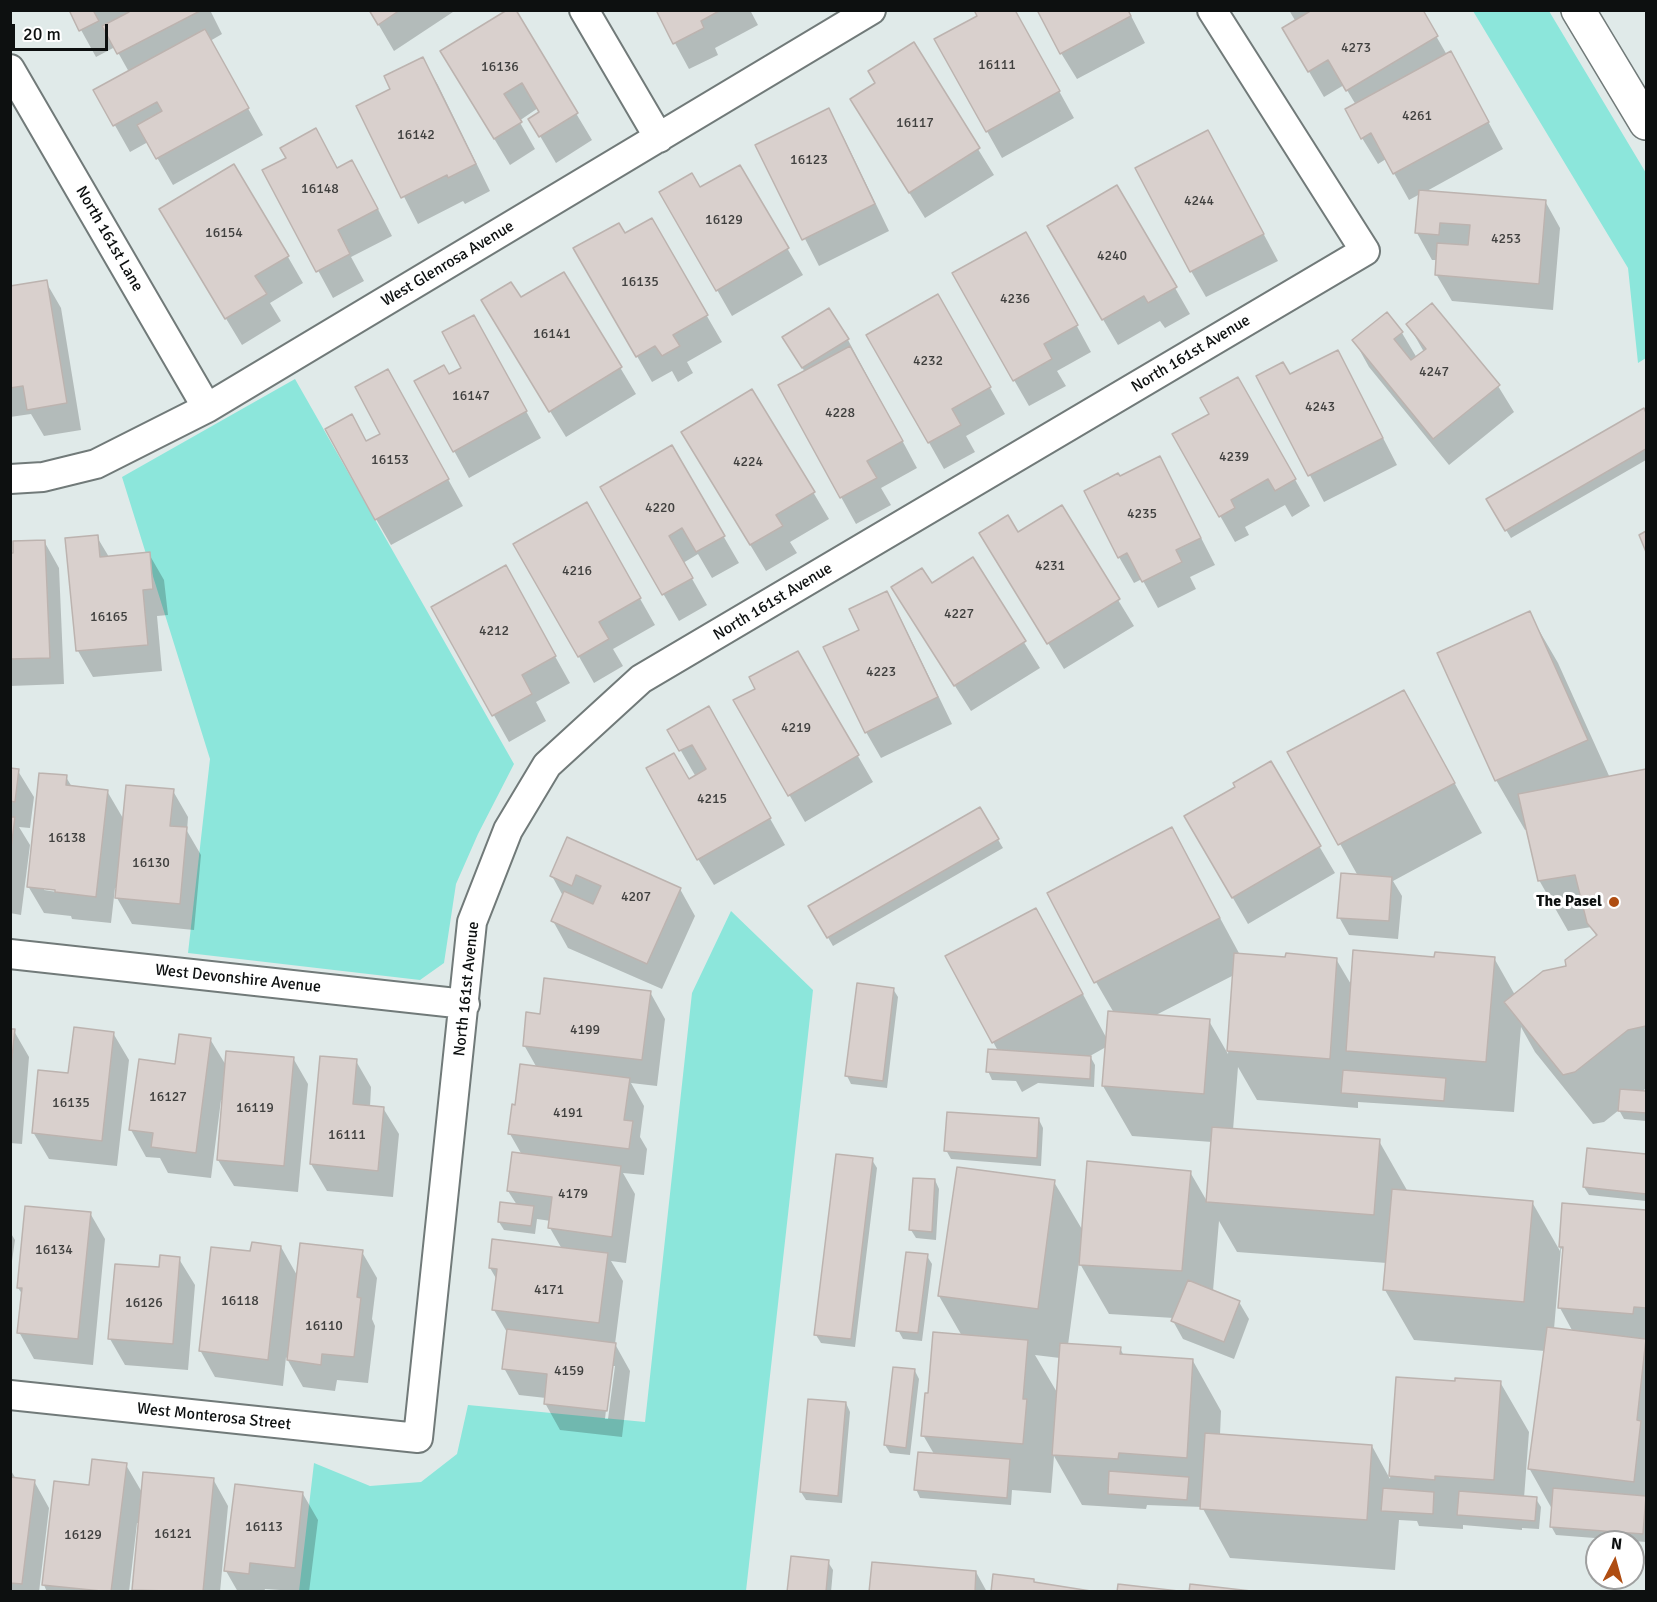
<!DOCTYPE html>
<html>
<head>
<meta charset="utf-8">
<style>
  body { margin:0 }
  #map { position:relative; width:1657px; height:1602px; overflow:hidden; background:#e0eae9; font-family:Signika,sans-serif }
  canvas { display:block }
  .frame { position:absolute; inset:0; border:12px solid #0d1010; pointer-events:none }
  .north { position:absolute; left:1585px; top:1530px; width:60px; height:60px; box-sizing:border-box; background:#fff; border:2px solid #9e9f9f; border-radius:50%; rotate:6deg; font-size:16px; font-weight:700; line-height:24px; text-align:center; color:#0d1010 }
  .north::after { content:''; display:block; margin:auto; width:21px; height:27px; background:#af4d12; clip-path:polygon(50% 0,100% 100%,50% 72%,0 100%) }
  .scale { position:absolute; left:12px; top:24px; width:96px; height:27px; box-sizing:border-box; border:3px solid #0d1010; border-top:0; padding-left:8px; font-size:18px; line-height:21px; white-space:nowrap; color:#0d1010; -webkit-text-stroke:4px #fff; paint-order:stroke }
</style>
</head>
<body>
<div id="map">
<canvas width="1657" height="1602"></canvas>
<div class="frame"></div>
<div class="north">N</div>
<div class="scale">20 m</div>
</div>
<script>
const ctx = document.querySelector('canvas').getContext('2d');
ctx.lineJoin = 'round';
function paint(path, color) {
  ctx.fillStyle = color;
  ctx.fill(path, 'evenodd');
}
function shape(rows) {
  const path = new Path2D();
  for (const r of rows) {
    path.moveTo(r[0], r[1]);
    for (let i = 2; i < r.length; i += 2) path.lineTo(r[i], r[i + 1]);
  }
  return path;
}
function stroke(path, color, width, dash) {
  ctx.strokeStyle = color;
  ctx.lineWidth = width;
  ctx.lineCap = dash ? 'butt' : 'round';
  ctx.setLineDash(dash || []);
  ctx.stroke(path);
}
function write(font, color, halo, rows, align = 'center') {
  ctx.font = font + ' Signika,sans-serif';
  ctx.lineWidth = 6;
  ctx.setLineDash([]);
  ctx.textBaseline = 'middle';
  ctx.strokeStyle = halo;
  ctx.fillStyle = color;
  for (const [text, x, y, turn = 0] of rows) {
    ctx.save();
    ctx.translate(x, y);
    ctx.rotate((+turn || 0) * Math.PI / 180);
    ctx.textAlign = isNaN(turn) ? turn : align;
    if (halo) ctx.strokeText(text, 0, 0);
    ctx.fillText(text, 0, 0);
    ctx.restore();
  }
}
paint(shape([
  [1473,11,1549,11,1646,173,1646,358,1638,363,1628,268],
  [295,379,514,764,478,834,456,884,444,963,420,980,188,953,210,759,122,477],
  [731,911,813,990,746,1591,299,1591,314,1463,370,1486,421,1482,457,1454,468,1405,645,1422,692,993]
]), '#8ce6db');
paint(shape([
  [70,10,210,10,222,34,210,41,263,135,173,185,148,142,130,152,95,90,129,72,115,47,96,57],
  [370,10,456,10,394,51],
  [514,10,592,140,556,163,530,119,541,113,538,108,519,121,535,149,510,165,457,77],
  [657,10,750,10,758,25,715,48,718,55,689,69],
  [1014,10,1074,118,1002,158,936,40],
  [1128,10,1145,43,1077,79,1061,53],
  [1289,10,1421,10,1447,55,1465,79,1503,149,1425,192,1545,201,1560,228,1553,310,1452,301,1436,274,1437,260,1432,260,1417,233,1420,194,1409,200,1386,159,1378,164,1362,138,1356,105,1344,85,1324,97,1284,29,1296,22],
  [913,44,994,175,925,218,867,125,877,84],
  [423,59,438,85,490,191,465,204,463,201,418,224,358,107,392,90],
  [828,110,843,136,889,231,819,266,757,146],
  [331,156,338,169,367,188,392,236,351,257,364,281,333,298,264,171],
  [1223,158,1278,261,1206,297,1191,271],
  [739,167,803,275,732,316,661,192,700,189],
  [1117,187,1190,314,1165,328,1160,321,1118,345,1049,227],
  [651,220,722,342,687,362,693,373,678,382,672,371,652,382,575,249,625,235],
  [176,236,288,257,303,283,270,303,281,321,242,345],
  [1041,260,1091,352,1057,371,1066,386,1029,406,1014,380],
  [564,274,636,394,566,437,498,327,520,299],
  [46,282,61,308,81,430,44,436,31,414,10,417,10,287],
  [937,296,1005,414,966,436,975,452,944,469,868,335],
  [1408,324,1498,386,1514,412,1449,465,1369,367,1354,340,1402,333,1417,358,1424,352],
  [848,340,917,468,881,488,891,505,856,524,841,497,805,372,794,355],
  [488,343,541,438,469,478,416,382,449,376,463,368],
  [1258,376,1352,378,1397,465,1324,502],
  [1238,379,1310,506,1292,517,1285,505,1245,527,1249,535,1235,542,1174,435,1211,415],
  [402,397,463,506,391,545,376,519,366,443,382,434],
  [1643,410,1646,416,1646,460,1511,538,1488,500],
  [672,448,739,563,712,578,698,554,683,563,707,605,679,621,602,488],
  [698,459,813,492,829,519,790,542,797,553,766,571],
  [1119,478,1174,485,1215,565,1190,577,1196,589,1158,608,1142,579,1134,583,1119,557],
  [586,504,655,625,613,649,623,666,594,683,515,544],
  [1061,507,1134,626,1064,669,997,560,1018,534],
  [97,537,109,557,149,554,164,580,168,615,157,616,162,671,93,677,78,651,67,539],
  [44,541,59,568,64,684,10,686,10,554],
  [972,559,1040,668,971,711,909,614,931,585],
  [886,593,901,619,952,724,881,758,866,732,861,630],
  [520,594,570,683,536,702,546,721,509,742,433,607],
  [1529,613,1558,663,1610,778,1646,771,1646,1088,1642,1092,1646,1092,1646,1121,1624,1119,1619,1110,1604,1122,1593,1124,1535,1052,1521,1027,1514,1112,1358,1102,1358,1108,1257,1100,1238,1067,1233,1130,1379,1141,1408,1192,1532,1202,1560,1251,1563,1205,1646,1212,1646,1542,1556,1535,1551,1526,1552,1509,1529,1468,1545,1351,1414,1340,1385,1290,1387,1263,1237,1252,1219,1221,1213,1291,1239,1302,1249,1319,1234,1359,1183,1339,1173,1321,1174,1318,1109,1314,1079,1262,1068,1345,1120,1348,1124,1356,1193,1361,1221,1411,1220,1435,1372,1446,1390,1479,1398,1378,1457,1382,1500,1382,1529,1432,1524,1498,1536,1499,1541,1507,1539,1529,1522,1528,1522,1530,1463,1525,1463,1529,1419,1526,1417,1521,1399,1520,1395,1570,1230,1558,1202,1507,1147,1505,1146,1509,1082,1505,1054,1456,1051,1493,1012,1490,1011,1505,920,1498,916,1489,934,1454,923,1435,930,1395,962,1336,939,1296,1054,1182,1083,1231,1190,1172,1208,1203,1212,1142,1132,1136,1103,1086,1106,1047,1090,1056,1095,1065,1094,1087,1038,1083,1022,1092,1016,1081,992,1080,988,1071,998,1051,947,956,1064,959,1107,1039,1114,1013,1096,982,1172,829,1240,955,1287,959,1336,959,1352,986,1435,959,1494,958,1515,995,1568,968,1597,937,1591,927,1568,931,1539,880,1528,829,1525,830,1496,780],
  [1234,975,1228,1054,1209,1021,1154,1016],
  [1561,1248,1564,1253,1560,1308,1573,1332,1554,1329],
  [1035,1355,1060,1358,1058,1394],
  [798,653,873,782,805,822,735,701,757,689],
  [708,709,785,845,714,885,698,859,689,781,696,777,669,730],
  [1432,742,1482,833,1393,881,1402,896,1398,939,1349,935,1339,917,1358,876,1289,752],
  [1270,763,1335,873,1248,924,1186,817,1237,787],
  [10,770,18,771,34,797,30,828,19,827,30,845,21,915,10,913],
  [66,777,72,787,107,791,124,820,173,791,188,817,187,831,201,855,194,930,132,924,117,898,118,888,115,888,111,923,72,919,71,916,44,913,28,886],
  [44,887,63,890,63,893,44,890],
  [980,809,1003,848,833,946,810,907],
  [568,839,680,889,695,916,662,989,568,948,553,921,563,896,552,876],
  [893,989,898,997,887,1088,851,1084,847,1076],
  [650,992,665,1019,657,1086,631,1083,644,1106,640,1137,647,1149,644,1175,623,1173,635,1194,626,1263,611,1261,623,1281,615,1344,630,1371,622,1437,560,1430,545,1403,546,1398,519,1395,504,1368,508,1334,494,1310,497,1280,490,1268,494,1240,562,1249,550,1228,551,1221,537,1219,535,1234,504,1230,499,1222,517,1205,508,1191,522,1155,510,1134,516,1106,537,1068,524,1045,541,1016],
  [611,1366,615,1366,608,1419,605,1419],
  [10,1031,14,1031,29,1057,22,1144,10,1143],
  [113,1033,129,1060,117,1166,49,1159,33,1132,70,1074],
  [210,1039,227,1067,293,1058,308,1084,298,1192,234,1186,218,1160,224,1100,221,1100,211,1178,168,1173,160,1158,146,1157,131,1130,176,1066],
  [321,1058,356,1061,371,1087,370,1107,383,1108,399,1134,393,1197,327,1191,311,1164],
  [1039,1120,1043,1128,1041,1166,951,1159,946,1150],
  [1588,1150,1646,1156,1646,1201,1589,1195,1584,1187],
  [872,1160,877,1168,855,1347,821,1343,816,1335],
  [935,1180,939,1189,936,1240,916,1238,911,1230],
  [90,1213,105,1239,93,1365,34,1359,19,1332,23,1295,18,1288],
  [10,1232,15,1240,10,1275],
  [281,1247,298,1277,362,1252,377,1278,372,1319,375,1326,368,1383,337,1380,335,1391,303,1387,286,1357,283,1386,215,1377,200,1350,251,1253],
  [927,1256,932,1264,922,1341,903,1339,898,1330],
  [179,1259,195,1285,188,1370,125,1365,110,1339,160,1269],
  [915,1371,919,1379,910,1455,890,1453,885,1445],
  [846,1403,850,1412,842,1503,806,1500,801,1492],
  [126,1465,143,1494,213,1479,228,1506,220,1592,135,1592,140,1523,137,1523,129,1592,47,1592,44,1585,90,1487],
  [10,1469,16,1479,34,1481,49,1508,39,1592,10,1592],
  [303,1494,318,1520,309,1592,265,1589,264,1592,238,1592,226,1571],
  [828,1562,833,1570,831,1592,788,1592],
  [976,1572,987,1592,871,1592]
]), '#0003');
const building = shape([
  [69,10,93,10,99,21,79,31,69,10],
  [128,10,202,10,117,54,102,26,129,12,128,10],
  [369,10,400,10,378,25,369,10],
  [507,10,516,10,578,113,539,137,528,119,539,112,522,83,504,94,522,122,494,139,440,51,507,10],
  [656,10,721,10,701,21,704,28,673,44,656,10],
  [974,10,1015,10,1060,91,986,132,934,39,977,16,974,10],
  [1037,10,1128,10,1131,16,1060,54,1037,10],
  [1312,10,1423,10,1438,36,1346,91,1328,60,1308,72,1282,28,1312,10],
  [205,29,249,108,156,159,137,125,162,111,157,102,113,126,93,90,205,29],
  [914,42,980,148,909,193,850,99,875,83,868,71,914,42],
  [1451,51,1489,122,1393,174,1371,133,1361,139,1345,109,1451,51],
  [423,57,476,164,448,178,447,175,401,198,356,106,390,89,384,76,423,57],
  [829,108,875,204,802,240,755,145,829,108],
  [316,128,337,168,352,160,378,209,338,230,350,254,316,272,262,170,286,158,280,148,316,128],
  [1208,130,1264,234,1190,272,1135,168,1208,130],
  [234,164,289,256,255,276,267,294,225,319,159,209,234,164],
  [740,165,789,248,716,291,659,192,692,173,700,187,740,165],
  [1117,185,1177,287,1148,303,1144,296,1102,320,1047,226,1117,185],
  [1419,190,1546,200,1539,284,1435,275,1437,243,1468,245,1470,225,1440,223,1439,235,1415,233,1419,190],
  [652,218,708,315,673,335,680,346,662,356,655,346,636,357,573,248,619,223,625,233,652,218],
  [1026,232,1078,325,1044,344,1052,359,1013,381,952,273,1026,232],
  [564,272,622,367,549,412,481,300,511,282,521,297,564,272],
  [47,280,67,403,27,410,23,386,10,388,10,286,47,280],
  [938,294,991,387,952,409,961,425,928,443,866,335,938,294],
  [1432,303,1500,385,1433,439,1352,340,1387,312,1403,332,1394,339,1411,360,1426,349,1406,324,1432,303],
  [829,308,849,339,802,368,782,337,829,308],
  [474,315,527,411,453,452,414,381,444,365,449,374,461,368,442,332,474,315],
  [850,346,903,441,867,461,877,478,840,498,778,385,850,346],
  [1338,350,1383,438,1308,476,1256,376,1283,362,1290,374,1338,350],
  [388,369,449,479,375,520,325,429,352,414,366,441,380,434,355,387,388,369],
  [1238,377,1296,479,1275,491,1268,479,1231,500,1235,508,1219,517,1172,434,1209,414,1200,398,1238,377],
  [752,389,815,492,776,515,783,526,750,545,681,432,752,389],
  [1644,408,1646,413,1646,449,1505,531,1486,499,1644,408],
  [672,445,725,536,696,552,682,528,669,536,693,578,662,595,600,487,672,445],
  [1160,456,1201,538,1176,550,1182,562,1142,582,1127,553,1118,558,1084,491,1118,473,1120,476,1160,456],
  [587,502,641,598,599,622,609,639,578,657,513,544,587,502],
  [1062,505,1120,599,1047,644,979,533,1008,515,1018,532,1062,505],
  [1646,531,1646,552,1639,535,1646,531],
  [98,535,100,557,150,552,153,589,143,590,148,645,76,651,65,538,98,535],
  [45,540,50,658,10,659,10,553,13,553,13,541,45,540],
  [973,557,1026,641,954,686,891,587,922,568,932,583,973,557],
  [506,565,556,656,522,675,532,694,492,716,431,607,506,565],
  [887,591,938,697,865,733,823,647,859,630,849,609,887,591],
  [1530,611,1588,740,1495,781,1437,653,1530,611],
  [798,651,859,755,788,796,733,700,755,689,749,677,798,651],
  [1404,690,1455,783,1338,845,1287,752,1404,690],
  [709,706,771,818,697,860,646,768,674,753,689,779,706,769,692,745,679,751,667,730,709,706],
  [1271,761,1321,846,1232,898,1184,816,1235,787,1233,783,1271,761],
  [10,768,19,769,15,802,10,801,10,768],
  [1646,769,1646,1026,1628,1030,1575,1072,1563,1075,1504,1002,1543,971,1566,966,1565,960,1597,935,1587,923,1575,875,1538,881,1518,794,1646,769],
  [39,773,67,775,66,785,108,790,96,897,55,892,55,890,27,887,39,773],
  [126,785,174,789,170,826,187,827,180,904,115,898,126,785],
  [980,807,999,839,827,938,808,906,980,807],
  [10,817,15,817,10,857,10,817],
  [1172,827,1220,918,1094,983,1047,893,1172,827],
  [567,837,681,888,647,964,551,921,564,891,593,904,601,886,576,875,572,886,550,876,567,837],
  [1341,873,1392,877,1389,921,1337,918,1341,873],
  [1036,908,1083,994,992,1043,945,956,1036,908],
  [1353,950,1434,957,1435,952,1495,957,1486,1062,1346,1051,1353,950],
  [1234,953,1285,957,1286,953,1337,958,1330,1059,1227,1051,1234,953],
  [544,978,651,991,642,1060,523,1046,526,1012,540,1014,544,978],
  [857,983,894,988,883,1081,845,1076,857,983],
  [1108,1011,1210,1019,1204,1094,1102,1086,1108,1011],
  [74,1027,114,1032,102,1141,32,1133,38,1070,68,1073,74,1027],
  [10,1029,15,1029,10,1077,10,1029],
  [179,1034,211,1038,196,1153,151,1147,153,1133,129,1130,139,1059,175,1064,179,1034],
  [988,1049,1091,1056,1090,1079,986,1072,988,1049],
  [226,1051,294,1057,284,1166,217,1160,226,1051],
  [320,1056,357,1059,353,1104,384,1107,378,1171,310,1164,320,1056],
  [520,1064,630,1078,624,1120,633,1121,629,1149,508,1134,512,1104,515,1105,520,1064],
  [1343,1070,1446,1078,1444,1101,1341,1093,1343,1070],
  [1620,1089,1646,1091,1646,1113,1618,1111,1620,1089],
  [947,1112,1039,1118,1037,1158,944,1151,947,1112],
  [1212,1127,1380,1139,1374,1215,1206,1202,1212,1127],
  [1587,1148,1646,1154,1646,1194,1583,1187,1587,1148],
  [512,1152,621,1166,612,1237,548,1228,552,1197,507,1191,512,1152],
  [836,1154,873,1158,851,1339,814,1335,836,1154],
  [1087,1161,1191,1171,1182,1271,1079,1265,1087,1161],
  [957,1167,1055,1180,1038,1309,938,1296,957,1167],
  [913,1178,935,1179,932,1232,909,1230,913,1178],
  [1392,1189,1533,1201,1524,1302,1383,1290,1392,1189],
  [500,1202,534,1206,531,1226,498,1222,500,1202],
  [1562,1203,1646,1210,1646,1308,1634,1307,1633,1314,1558,1308,1563,1247,1559,1247,1562,1203],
  [25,1206,91,1212,78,1339,17,1333,22,1288,17,1288,25,1206],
  [492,1239,608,1253,599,1323,492,1310,497,1269,489,1268,492,1239],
  [252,1242,281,1246,268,1360,199,1351,211,1247,250,1251,252,1242],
  [300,1243,363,1250,357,1297,361,1298,354,1357,322,1354,321,1365,287,1360,300,1243],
  [906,1252,928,1254,918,1333,896,1331,906,1252],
  [160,1255,180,1257,173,1344,108,1339,115,1264,159,1267,160,1255],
  [1188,1280,1240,1301,1224,1342,1171,1321,1188,1280],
  [1547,1327,1646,1339,1637,1420,1641,1421,1634,1482,1528,1469,1547,1327],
  [507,1329,616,1343,607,1411,544,1404,547,1374,502,1369,507,1329],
  [933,1332,1028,1340,1023,1399,1027,1399,1023,1444,921,1436,925,1393,928,1393,933,1332],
  [1060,1343,1121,1347,1120,1354,1193,1359,1187,1458,1119,1453,1118,1459,1052,1455,1060,1343],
  [893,1367,915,1369,906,1448,884,1445,893,1367],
  [1396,1377,1455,1381,1455,1378,1501,1381,1494,1480,1435,1476,1435,1480,1389,1476,1396,1377],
  [808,1399,846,1402,838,1496,800,1492,808,1399],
  [1205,1433,1372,1445,1367,1520,1200,1509,1205,1433],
  [918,1452,1010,1459,1007,1498,914,1490,918,1452],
  [92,1459,127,1463,111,1592,42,1585,54,1481,89,1485,92,1459],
  [1109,1471,1189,1477,1187,1500,1108,1494,1109,1471],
  [143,1472,214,1478,203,1592,132,1590,143,1472],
  [10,1477,35,1480,22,1584,10,1583,10,1477],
  [235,1484,303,1492,295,1568,250,1563,249,1574,224,1571,235,1484],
  [1383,1488,1434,1492,1433,1514,1381,1511,1383,1488],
  [1553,1488,1646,1496,1643,1534,1550,1527,1553,1488],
  [1459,1491,1537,1497,1535,1521,1457,1515,1459,1491],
  [791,1556,829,1560,826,1592,787,1592,791,1556],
  [872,1562,976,1571,975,1592,869,1592,872,1562],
  [993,1574,1034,1579,1034,1582,1097,1592,991,1592,993,1574],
  [1118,1584,1187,1592,1117,1592,1118,1584],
  [1190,1584,1251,1591,1251,1592,1189,1592,1190,1584]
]);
paint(building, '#d9d0cd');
stroke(building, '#bcb3af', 1.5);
const minor = shape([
  [584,10,659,138],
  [10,69,207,408],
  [10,479,43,477,96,464,207,408,871,10],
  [10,954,465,1004],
  [10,1395,418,1438,472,922,508,830,547,765,641,679,1365,251,1212,10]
]);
const primary = shape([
  [1578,10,1646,123]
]);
stroke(minor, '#717a79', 32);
stroke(primary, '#717a79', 36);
stroke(minor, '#fff', 28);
stroke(primary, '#fff', 33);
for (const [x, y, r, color] of [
  [1614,902,6,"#af4d12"]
]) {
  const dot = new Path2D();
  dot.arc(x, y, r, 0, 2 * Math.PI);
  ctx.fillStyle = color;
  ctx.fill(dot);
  stroke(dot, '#fff', 2);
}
write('14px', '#40403f', null, [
  ["4273",1356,48],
  ["16111",997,65],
  ["16136",500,67],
  ["4261",1417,116],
  ["16117",915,123],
  ["16142",416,135],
  ["16123",809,160],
  ["16148",320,189],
  ["4244",1199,201],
  ["16129",724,220],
  ["16154",224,233],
  ["4253",1506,239],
  ["4240",1112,256],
  ["16135",640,282],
  ["4236",1015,299],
  ["16141",552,334],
  ["4232",928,361],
  ["4247",1434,372],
  ["16147",471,396],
  ["4243",1320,407],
  ["4228",840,413],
  ["4239",1234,457],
  ["16153",390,460],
  ["4224",748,462],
  ["4220",660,508],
  ["4235",1142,514],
  ["4231",1050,566],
  ["4216",577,571],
  ["4227",959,614],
  ["16165",109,617],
  ["4212",494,631],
  ["4223",881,672],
  ["4219",796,728],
  ["4215",712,799],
  ["16138",67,838],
  ["16130",151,863],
  ["4207",636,897],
  ["4199",585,1030],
  ["16127",168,1097],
  ["16135",71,1103],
  ["16119",255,1108],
  ["4191",568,1113],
  ["16111",347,1135],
  ["4179",573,1194],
  ["16134",54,1250],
  ["4171",549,1290],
  ["16118",240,1301],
  ["16126",144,1303],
  ["16110",324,1326],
  ["4159",569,1371],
  ["16113",264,1527],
  ["16121",173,1534],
  ["16129",83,1535]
]);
write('16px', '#0d1010', '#fff', [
  ["North 161st Lane",109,239,60],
  ["West Glenrosa Avenue",448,264,-31],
  ["North 161st Avenue",1191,354,-31],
  ["North 161st Avenue",773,602,-31],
  ["West Devonshire Avenue",238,979,6],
  ["North 161st Avenue",467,989,-84],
  ["West Monterosa Street",214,1417,6]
]);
write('bold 16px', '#0d1010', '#fff', [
  ["The Pasel",1602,902]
], 'right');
</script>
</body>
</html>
